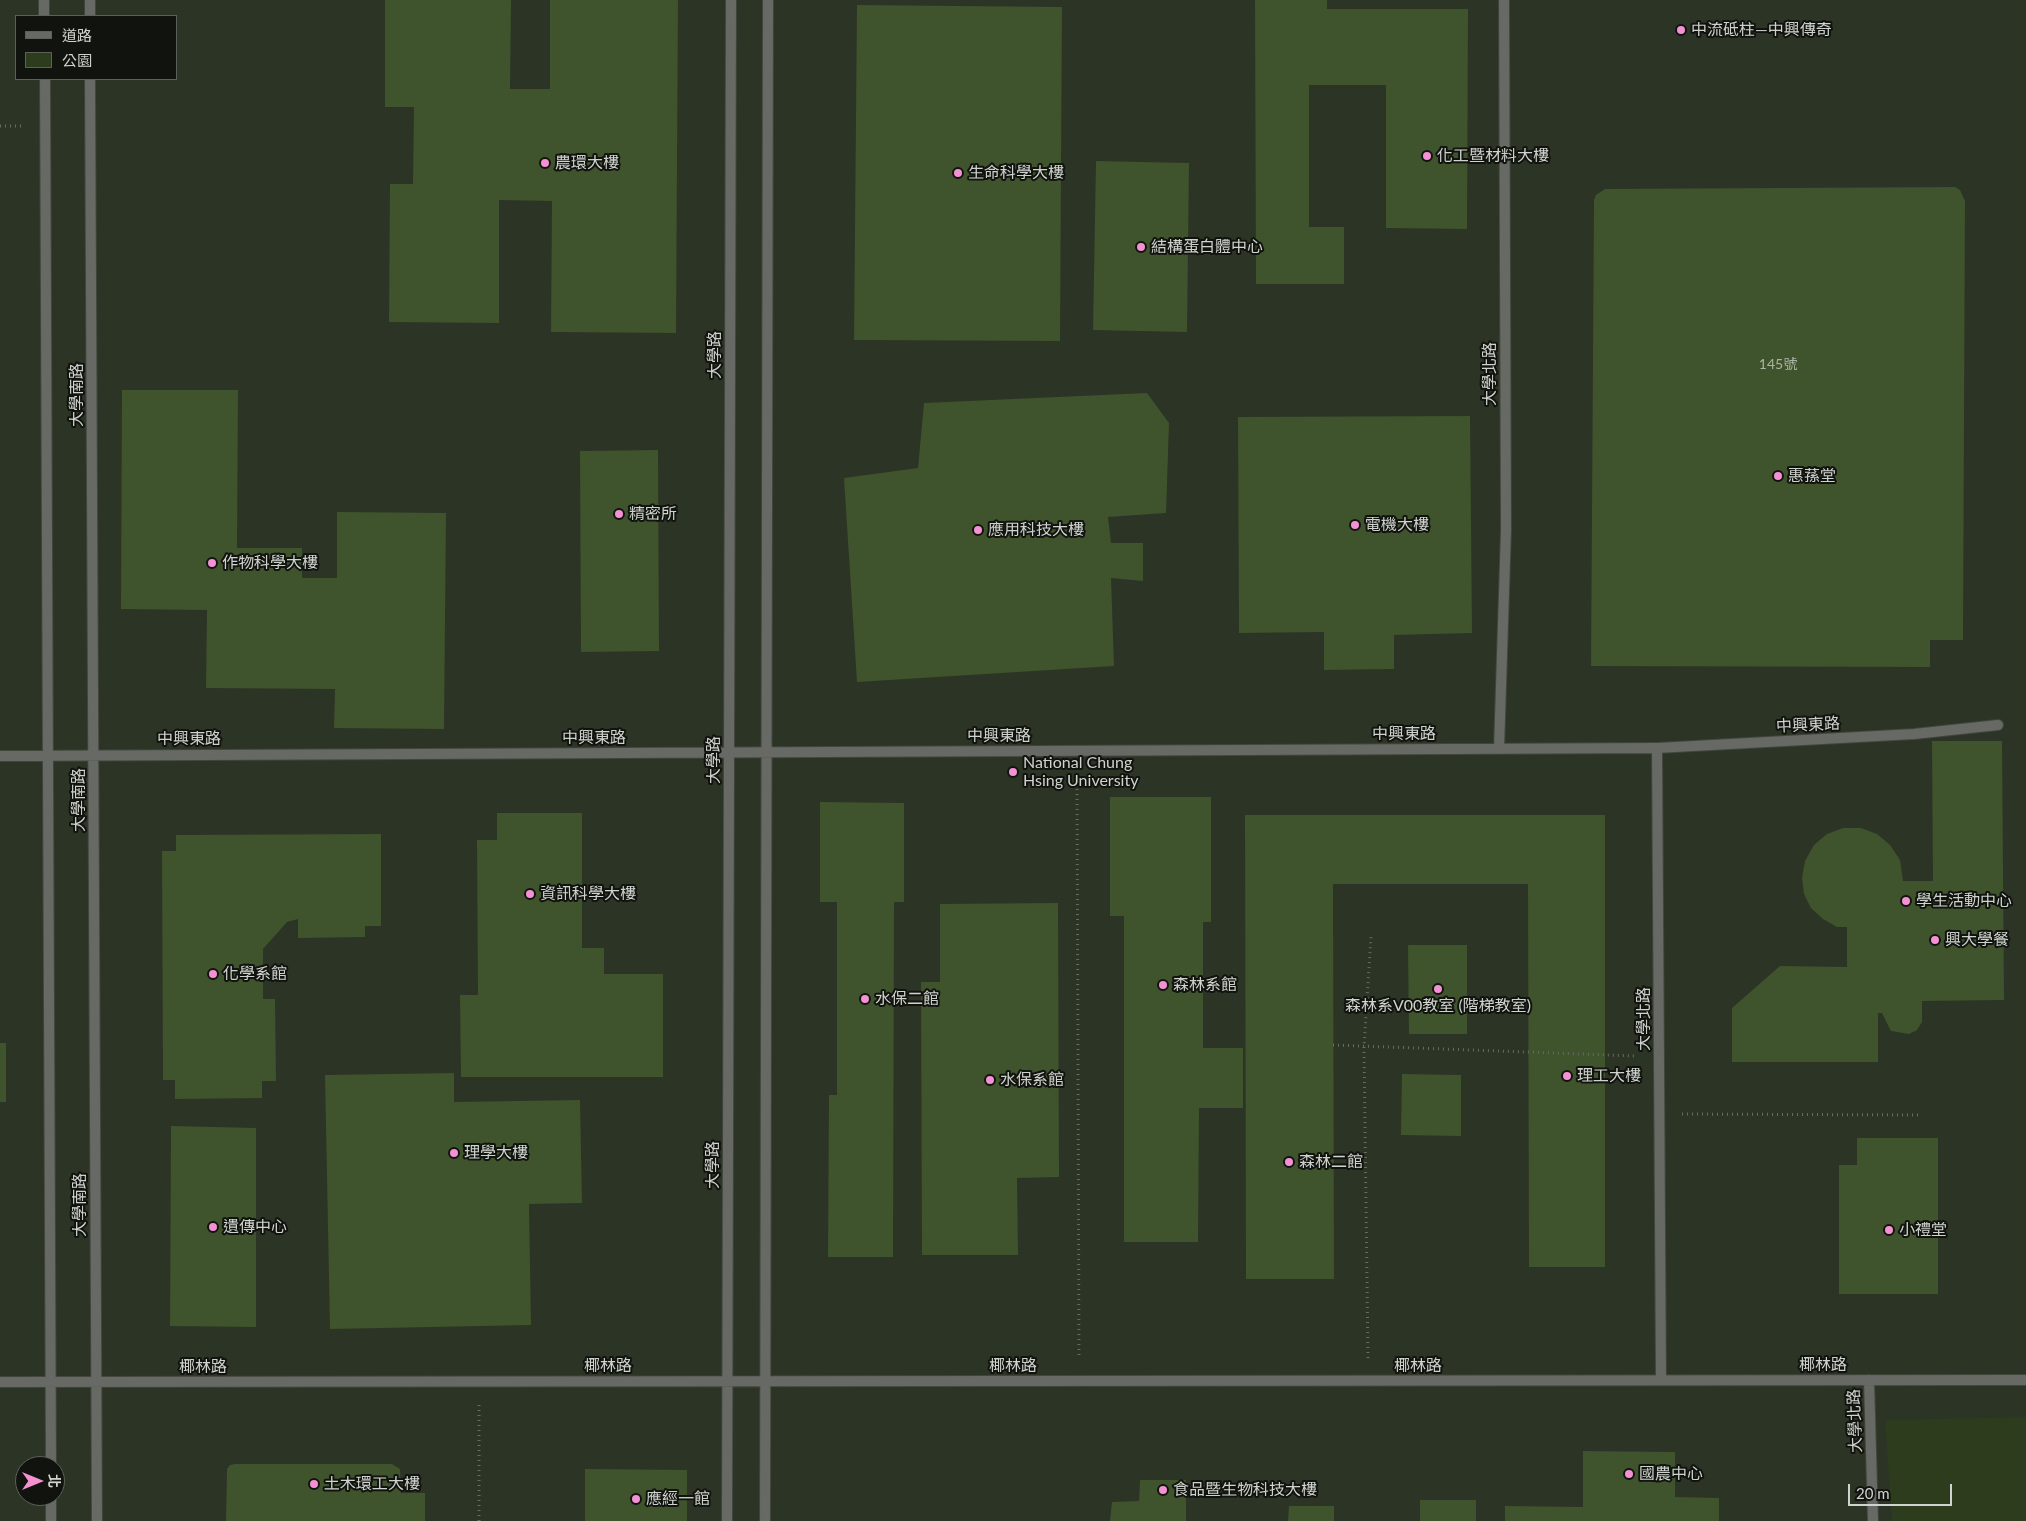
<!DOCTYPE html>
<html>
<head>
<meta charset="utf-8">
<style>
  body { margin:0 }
  #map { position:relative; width:2026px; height:1521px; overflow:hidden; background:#262b22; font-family:Lato,"Noto Sans TC",sans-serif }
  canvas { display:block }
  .legend { position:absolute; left:15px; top:15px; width:162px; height:65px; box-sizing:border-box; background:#11130f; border:1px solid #5d605b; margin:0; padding:6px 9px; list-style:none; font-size:15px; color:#cfd3cd }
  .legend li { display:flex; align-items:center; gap:10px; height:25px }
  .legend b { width:25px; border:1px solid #5d605b }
  .north { position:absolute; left:15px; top:1456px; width:50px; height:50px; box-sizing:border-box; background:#11130f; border:1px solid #5d605b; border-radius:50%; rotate:90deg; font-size:14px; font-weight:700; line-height:20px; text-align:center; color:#cfd3cd }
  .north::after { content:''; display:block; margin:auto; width:18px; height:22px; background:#f491d3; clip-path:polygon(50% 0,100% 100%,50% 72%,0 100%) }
  .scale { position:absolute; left:1848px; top:1484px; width:104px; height:22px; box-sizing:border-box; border:2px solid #cfd3cd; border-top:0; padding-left:6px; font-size:15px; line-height:18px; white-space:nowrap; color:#cfd3cd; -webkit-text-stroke:4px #11130f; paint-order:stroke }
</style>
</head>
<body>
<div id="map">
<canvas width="2026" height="1521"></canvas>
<ul class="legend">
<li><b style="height:6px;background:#666964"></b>道路</li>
<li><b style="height:14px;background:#2c3c1d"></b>公園</li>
</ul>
<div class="north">北</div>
<div class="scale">20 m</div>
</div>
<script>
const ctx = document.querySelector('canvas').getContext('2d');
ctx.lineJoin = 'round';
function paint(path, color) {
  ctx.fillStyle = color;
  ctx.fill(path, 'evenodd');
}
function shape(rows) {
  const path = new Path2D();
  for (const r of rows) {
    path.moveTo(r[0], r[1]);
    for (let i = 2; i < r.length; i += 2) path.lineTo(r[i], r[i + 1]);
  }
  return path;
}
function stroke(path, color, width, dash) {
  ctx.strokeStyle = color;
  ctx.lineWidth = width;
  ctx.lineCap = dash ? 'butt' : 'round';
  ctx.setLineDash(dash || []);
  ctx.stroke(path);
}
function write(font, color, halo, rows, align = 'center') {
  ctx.font = font + ' Lato,"Noto Sans TC",sans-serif';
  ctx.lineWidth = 4;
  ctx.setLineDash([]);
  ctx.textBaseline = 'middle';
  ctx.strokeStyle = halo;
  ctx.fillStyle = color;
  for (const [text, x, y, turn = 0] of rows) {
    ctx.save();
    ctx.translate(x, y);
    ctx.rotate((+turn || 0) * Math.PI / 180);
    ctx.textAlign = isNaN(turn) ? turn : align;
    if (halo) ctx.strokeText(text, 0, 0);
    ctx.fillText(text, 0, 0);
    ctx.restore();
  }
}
paint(shape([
  [0,0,2026,0,2026,1521,0,1521],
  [16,16,176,16,176,79,16,79],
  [25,1466,55,1466,55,1496,25,1496]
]), '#2c3425');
paint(shape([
  [2026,1417,2026,1521,1892,1521,1885,1420]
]), '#2c3c1d');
paint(shape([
  [385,0,511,0,510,89,550,89,550,0,678,0,676,333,551,332,552,201,499,200,499,323,389,322,390,184,413,184,414,107,385,107],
  [1255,0,1327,0,1327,9,1468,9,1467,229,1386,228,1386,85,1309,85,1309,227,1344,227,1344,284,1256,284],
  [857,5,1062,7,1060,341,854,340],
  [1096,161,1189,163,1187,332,1093,330],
  [1955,187,1960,190,1965,201,1963,640,1930,640,1930,667,1591,666,1594,200,1596,195,1605,189],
  [122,390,238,390,237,548,302,548,302,578,337,578,337,512,446,513,444,729,334,728,335,689,206,688,207,610,121,609],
  [1147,393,1169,423,1166,513,1108,517,1111,543,1143,543,1143,581,1111,578,1114,666,857,682,844,478,918,468,924,403],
  [1470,416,1472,633,1394,635,1394,669,1324,670,1324,632,1239,633,1238,417],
  [658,450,659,651,581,652,580,451],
  [1932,741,2002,741,2004,1000,1922,1001,1922,1022,1917,1030,1909,1034,1891,1031,1882,1013,1878,1013,1878,1062,1732,1062,1732,1008,1780,966,1847,967,1847,927,1837,927,1823,919,1811,908,1804,894,1802,878,1805,861,1814,845,1827,834,1843,828,1861,828,1877,834,1890,845,1900,860,1903,881,1933,881],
  [1110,797,1211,797,1211,922,1203,922,1203,1048,1243,1048,1243,1108,1199,1108,1198,1242,1124,1242,1124,916,1110,916],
  [820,802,904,803,904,902,894,902,893,1257,828,1257,829,1095,837,1095,837,902,820,902],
  [497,813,582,813,582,948,604,948,604,974,663,974,663,1077,461,1077,460,995,478,995,477,840,497,840],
  [1245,815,1605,815,1605,1267,1529,1267,1528,884,1333,884,1334,1279,1246,1279],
  [381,834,381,926,365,926,365,937,298,938,298,919,287,922,263,949,263,999,275,999,276,1081,262,1081,262,1098,175,1099,175,1080,163,1080,162,851,176,851,176,835],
  [1058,903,1059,1177,1017,1178,1018,1255,922,1255,921,982,940,982,940,904],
  [1408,945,1467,945,1467,1034,1409,1034],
  [0,1043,6,1043,6,1102,0,1102],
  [454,1073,454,1102,580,1100,582,1203,529,1204,531,1325,330,1329,325,1075],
  [1402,1074,1461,1075,1461,1136,1401,1135],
  [171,1126,256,1128,256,1327,170,1326],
  [1857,1138,1938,1138,1938,1294,1839,1294,1839,1165,1857,1165],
  [1583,1451,1675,1452,1675,1497,1719,1498,1719,1521,1505,1521,1505,1506,1583,1507],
  [235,1464,392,1464,400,1469,401,1493,425,1493,425,1521,226,1521,227,1469,230,1465],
  [585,1469,687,1470,687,1521,585,1521],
  [1140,1480,1186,1480,1186,1521,1110,1521,1112,1502,1139,1501],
  [1420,1500,1476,1500,1476,1521,1420,1521],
  [1289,1506,1334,1506,1334,1521,1288,1521]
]), '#3f532c');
const lane = shape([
  [1657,748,1914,734,1998,725]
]);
const street = shape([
  [44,0,44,16],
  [90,0,90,16],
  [45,79,51,1466],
  [90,79,97,1521],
  [1499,749,1506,530,1504,0],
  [0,756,1657,748,1661,1380],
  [1869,1380,1873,1521],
  [0,1382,2026,1380],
  [51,1496,51,1521],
  [727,1521,731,0],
  [765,1521,768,0]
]);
stroke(lane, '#41463d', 12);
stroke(street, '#41463d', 12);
stroke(shape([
  [0,126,22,126],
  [1077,774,1079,1358],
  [1333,1045,1636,1056],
  [1682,1114,1920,1115],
  [1368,1358,1364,1047,1371,937],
  [479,1521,479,1404]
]), '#676c64', 3, [1, 4]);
stroke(lane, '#666964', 10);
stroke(street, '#666964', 10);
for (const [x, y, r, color] of [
  [1681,30,5,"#f491d3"],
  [1427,156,5,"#f491d3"],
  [545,163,5,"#f491d3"],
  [958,173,5,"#f491d3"],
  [1141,247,5,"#f491d3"],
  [1778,476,5,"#f491d3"],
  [619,514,5,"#f491d3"],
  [1355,525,5,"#f491d3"],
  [978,530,5,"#f491d3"],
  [212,563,5,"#f491d3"],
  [1013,772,5,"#f491d3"],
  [530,894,5,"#f491d3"],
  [1906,901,5,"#f491d3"],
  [1935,940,5,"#f491d3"],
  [213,974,5,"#f491d3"],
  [1163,985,5,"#f491d3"],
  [1438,989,5,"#f491d3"],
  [865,999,5,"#f491d3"],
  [1567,1076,5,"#f491d3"],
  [990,1080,5,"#f491d3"],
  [454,1153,5,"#f491d3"],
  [1289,1162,5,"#f491d3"],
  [213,1227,5,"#f491d3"],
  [1889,1230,5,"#f491d3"],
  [1629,1474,5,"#f491d3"],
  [314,1484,5,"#f491d3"],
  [1163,1490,5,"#f491d3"],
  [636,1499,5,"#f491d3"]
]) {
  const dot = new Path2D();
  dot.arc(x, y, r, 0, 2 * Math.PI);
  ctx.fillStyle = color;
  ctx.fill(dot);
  stroke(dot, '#11130f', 2);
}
write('14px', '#abb3a5', null, [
  ["145號",1778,364]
]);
write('16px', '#cfd3cd', '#11130f', [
  ["中流砥柱—中興傳奇",1691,30],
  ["化工暨材料大樓",1437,156],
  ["農環大樓",555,163],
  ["生命科學大樓",968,173],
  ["結構蛋白體中心",1151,247],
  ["惠蓀堂",1788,476],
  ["精密所",629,514],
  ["電機大樓",1365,525],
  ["應用科技大樓",988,530],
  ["作物科學大樓",222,563],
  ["National Chung",1023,763],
  ["Hsing University",1023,781],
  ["資訊科學大樓",540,894],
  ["學生活動中心",1916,901],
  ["興大學餐",1945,940],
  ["化學系館",223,974],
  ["森林系館",1173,985],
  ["水保二館",875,999],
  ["森林系V00教室 (階梯教室)",1438,1006,"center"],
  ["理工大樓",1577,1076],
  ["水保系館",1000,1080],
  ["理學大樓",464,1153],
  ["森林二館",1299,1162],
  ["遺傳中心",223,1227],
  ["小禮堂",1899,1230],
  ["國農中心",1639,1474],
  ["土木環工大樓",324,1484],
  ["食品暨生物科技大樓",1173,1490],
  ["應經一館",646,1499]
], 'left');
write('16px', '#cfd3cd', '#11130f', [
  ["大學路",715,355,-90],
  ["大學北路",1490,374,-90],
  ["大學南路",77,395,-90],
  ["中興東路",1808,725,-3],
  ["中興東路",1404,734],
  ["中興東路",999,736],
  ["中興東路",594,738],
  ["中興東路",189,739],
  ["大學路",714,760,-90],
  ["大學南路",79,800,-90],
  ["大學北路",1644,1019,-90],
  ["大學路",713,1165,-90],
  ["大學南路",80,1205,-90],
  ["椰林路",1823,1365],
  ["椰林路",608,1366],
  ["椰林路",1013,1366],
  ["椰林路",1418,1366],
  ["椰林路",203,1367],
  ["大學北路",1855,1421,-92]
]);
</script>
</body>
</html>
